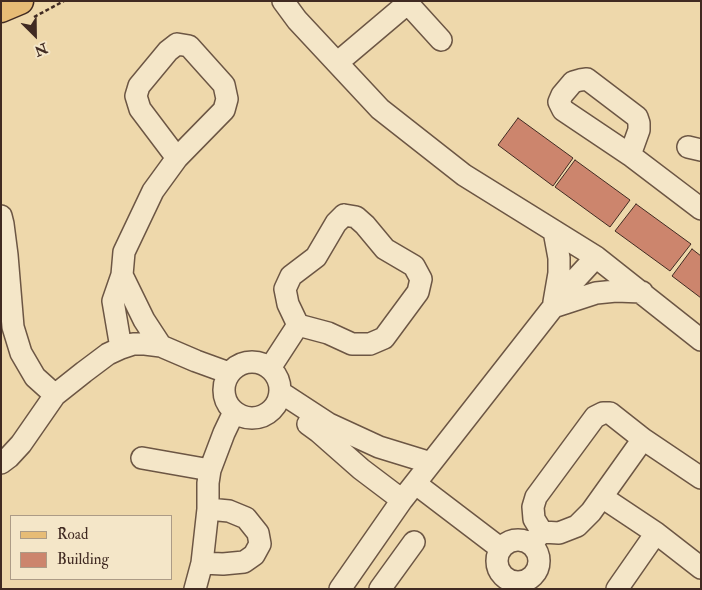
<!DOCTYPE html>
<html>
<head>
<meta charset="utf-8">
<style>
  body { margin:0 }
  #map { position:relative; width:702px; height:590px; overflow:hidden; background:#eed8ab; font-family:"IM FELL Double Pica",serif }
  canvas { display:block }
  .frame { position:absolute; inset:0; border:2px solid #402a22; pointer-events:none }
  .legend { position:absolute; left:10px; top:515px; width:162px; height:65px; box-sizing:border-box; background:#f4e6c8; border:1px solid #ac9b86; margin:0; padding:6px 9px; list-style:none; font-size:15px; color:#402a22 }
  .legend li { display:flex; align-items:center; gap:10px; height:25px }
  .legend b { width:25px; border:1px solid #ac9b86 }
  .north { position:absolute; left:10px; top:10px; width:50px; height:50px; -webkit-text-stroke:4px #f4e6c8; paint-order:stroke; rotate:157deg; font-size:14px; font-weight:700; line-height:20px; text-align:center; color:#402a22 }
  .north::after { content:''; display:block; margin:auto; width:18px; height:22px; background:#402a22; clip-path:polygon(50% 0,100% 100%,50% 72%,0 100%) }
</style>
</head>
<body>
<div id="map">
<canvas width="702" height="590"></canvas>
<div class="frame"></div>
<ul class="legend">
<li><b style="height:6px;background:#e7bc76"></b>Road</li>
<li><b style="height:14px;background:#cc856d"></b>Building</li>
</ul>
<div class="north">N</div>
</div>
<script>
const ctx = document.querySelector('canvas').getContext('2d');
ctx.lineJoin = 'round';
function paint(path, color) {
  ctx.fillStyle = color;
  ctx.fill(path, 'evenodd');
}
function shape(rows) {
  const path = new Path2D();
  for (const r of rows) {
    if (r.length === 3) {
      path.moveTo(r[0] + r[2], r[1]);
      path.arc(r[0], r[1], r[2], 0, 2 * Math.PI);
      continue;
    }
    path.moveTo(r[0], r[1]);
    for (let i = 2; i < r.length; i += 2) path.lineTo(r[i], r[i + 1]);
  }
  return path;
}
function stroke(path, color, width, dash) {
  ctx.strokeStyle = color;
  ctx.lineWidth = width;
  ctx.lineCap = dash ? 'butt' : 'round';
  ctx.setLineDash(dash || []);
  ctx.stroke(path);
}
const building = shape([
  [518,118,573,158,553,186,498,145,518,118],
  [575,160,630,200,610,227,555,187,575,160],
  [636,204,691,244,670,271,615,231,636,204],
  [692,249,701,256,701,298,672,276,692,249]
]);
paint(building, '#cc856d');
stroke(building, '#402a22', 1);
const minor = shape([
  [283,1,297,20,380,109,464,175,596,257,701,340],
  [337,63,402,8,408,6,411,7,441,40],
  [688,147,701,150],
  [630,155,639,130,639,123,637,117,587,79,580,80,573,82,562,95,559,102,563,110,630,155,701,209],
  [344,215,356,217,365,225,385,249,414,266,421,279,418,292,384,338,370,344,352,344,328,333,298,325,288,304,285,289,291,276,316,257,336,223,344,215],
  [1,216,3,224,7,255,13,327,21,353,35,377,55,395],
  [122,275,124,252,153,191,177,158,224,110,227,99,224,85,189,46,177,44,168,51,139,86,136,96,140,109,177,158],
  [554,302,559,273,559,258,554,231],
  [553,307,596,293,616,291,642,292],
  [121,348,113,301,122,275,144,320,161,346],
  [252,390,28],
  [270,368,298,325],
  [280,392,329,424,379,447,431,463],
  [308,424,319,432,361,469,402,500],
  [142,458,210,470],
  [1,463,9,457,21,444,55,395,84,372,108,354,121,348,133,344,145,344,161,346,196,361,229,373],
  [416,484,500,548],
  [602,497,656,533,701,568],
  [542,532,559,533,577,526,591,512,643,439],
  [518,561,21],
  [531,544,542,532,534,519,533,507,536,497,595,417,603,413,610,413,643,439,701,478],
  [202,563,223,564,244,562,254,555,260,544,258,533,246,518,229,511,208,509],
  [195,589,202,563,208,509,208,483,210,470,224,433,234,412],
  [340,589,402,500,572,283,596,257],
  [380,589,414,542],
  [617,589,656,533]
]);
const major = shape([
  [1,9,20,1]
]);
stroke(minor, '#6c5644', 24);
stroke(major, '#402a22', 29);
stroke(shape([
  [34,17,64,1]
]), '#402a22', 2.5, [4, 2.5]);
stroke(minor, '#f4e6c8', 21);
stroke(major, '#e7bc76', 26);
</script>
</body>
</html>
